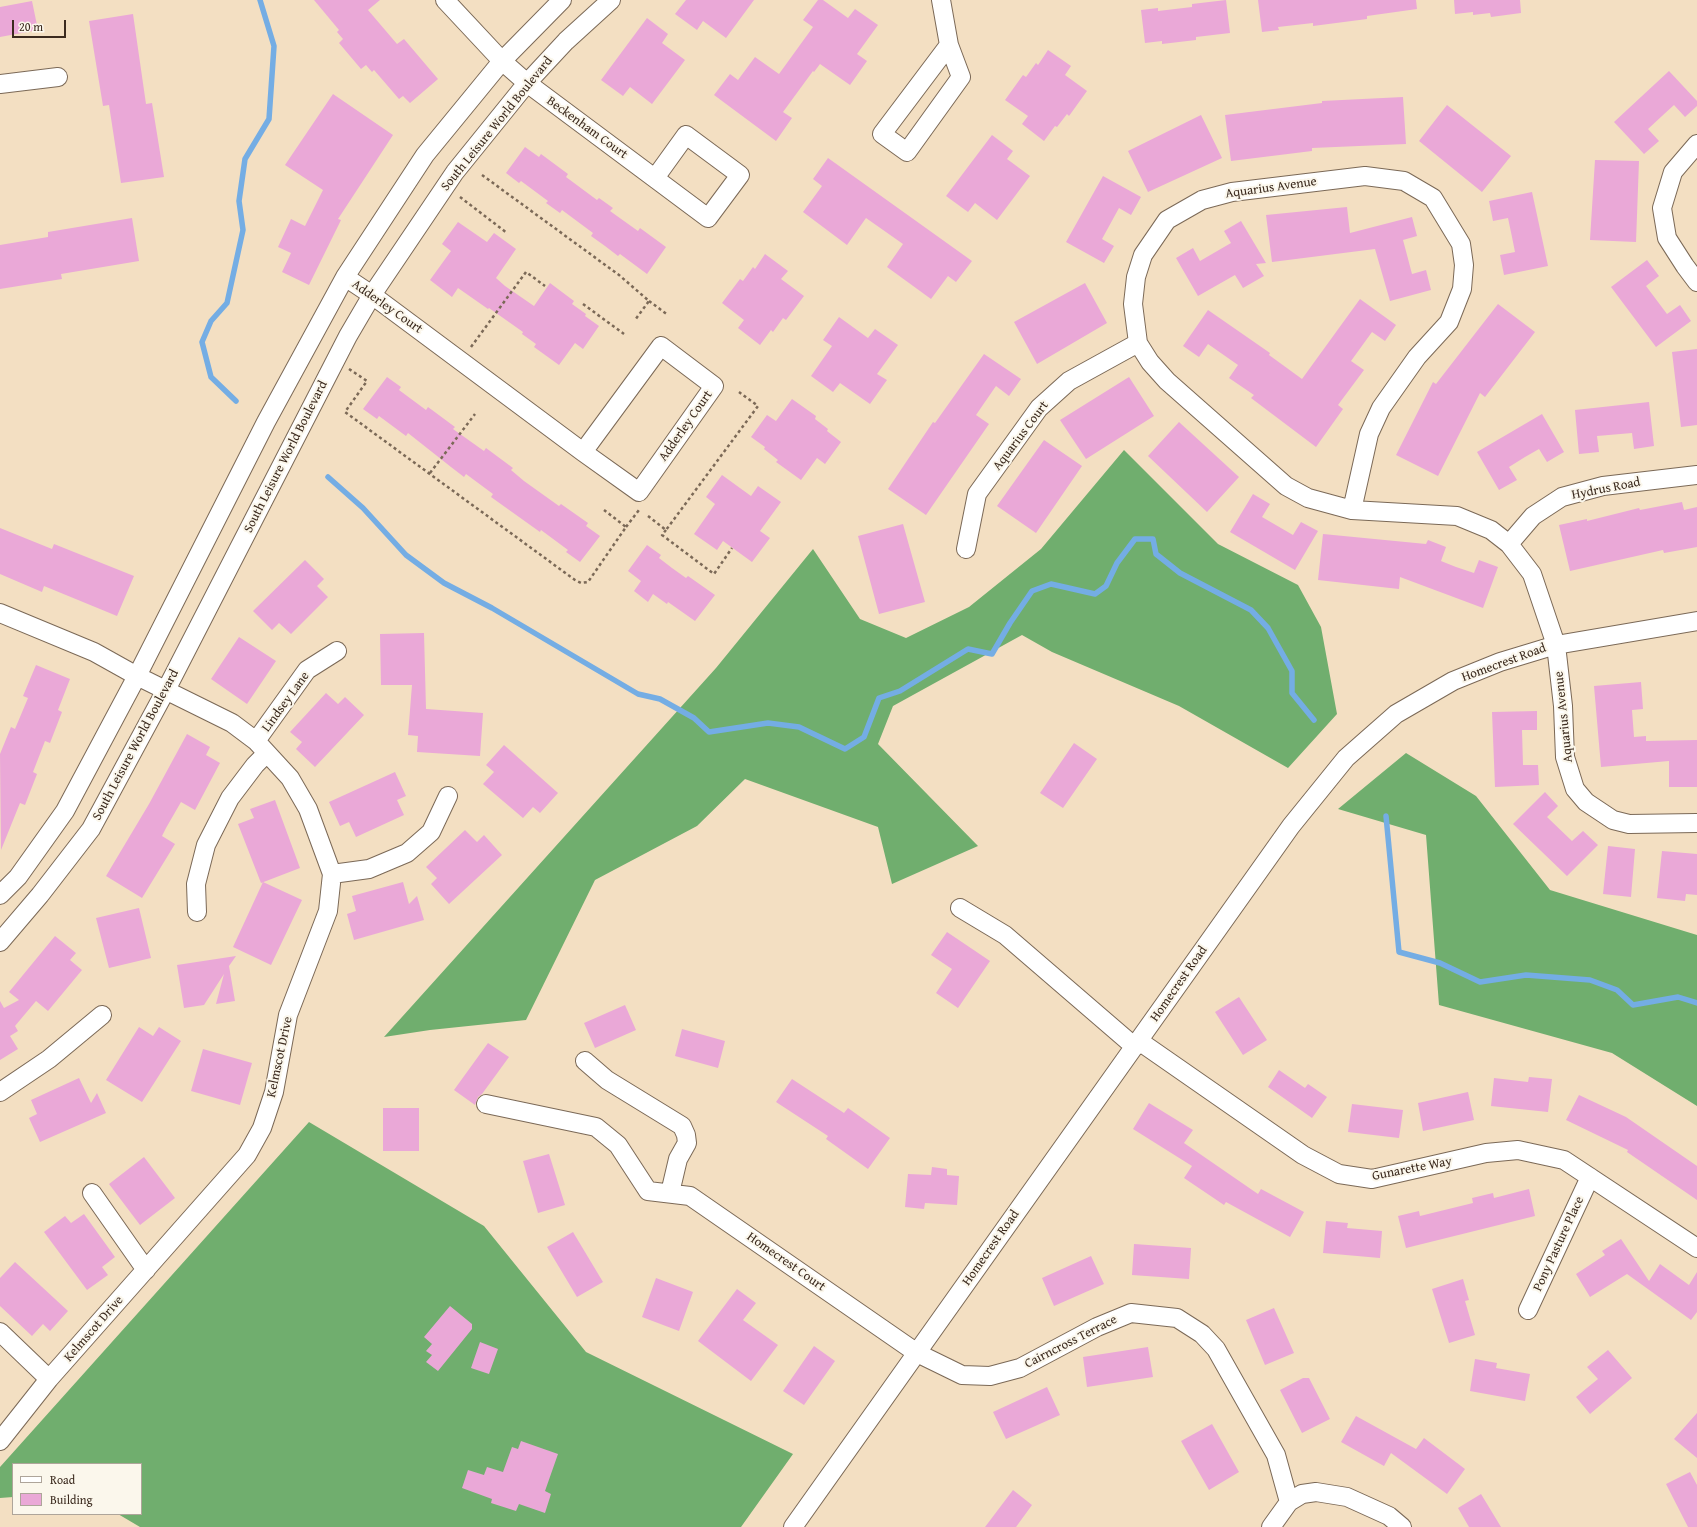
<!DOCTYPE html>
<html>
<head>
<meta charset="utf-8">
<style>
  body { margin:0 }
  #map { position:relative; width:1697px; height:1527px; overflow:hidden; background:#f3dfc2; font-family:"Gentium Book Plus",serif }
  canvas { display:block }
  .legend { position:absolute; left:12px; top:1463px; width:130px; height:52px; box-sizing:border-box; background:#fbf7ec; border:1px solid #aea59a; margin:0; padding:5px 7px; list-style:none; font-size:12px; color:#3b2a1e }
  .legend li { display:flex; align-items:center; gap:8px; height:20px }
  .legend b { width:20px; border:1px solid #aea59a }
  .scale { position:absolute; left:12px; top:20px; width:54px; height:18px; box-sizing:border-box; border:2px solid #3b2a1e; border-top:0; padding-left:5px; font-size:12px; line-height:14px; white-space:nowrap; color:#3b2a1e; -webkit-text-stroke:3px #fbf7ec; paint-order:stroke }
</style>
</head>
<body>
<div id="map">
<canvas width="1697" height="1527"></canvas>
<ul class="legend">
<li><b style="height:5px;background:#fff"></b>Road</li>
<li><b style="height:11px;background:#eaa8d7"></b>Building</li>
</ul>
<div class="scale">20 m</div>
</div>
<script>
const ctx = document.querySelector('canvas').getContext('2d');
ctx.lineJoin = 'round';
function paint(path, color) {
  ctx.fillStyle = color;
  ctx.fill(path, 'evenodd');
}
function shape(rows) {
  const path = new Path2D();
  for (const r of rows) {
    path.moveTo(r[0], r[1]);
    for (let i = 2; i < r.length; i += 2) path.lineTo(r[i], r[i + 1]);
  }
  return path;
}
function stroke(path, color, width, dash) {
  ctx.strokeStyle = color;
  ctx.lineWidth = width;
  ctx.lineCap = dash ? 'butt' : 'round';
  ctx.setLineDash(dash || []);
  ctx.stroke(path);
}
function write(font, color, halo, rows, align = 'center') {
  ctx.font = font + ' "Gentium Book Plus",serif';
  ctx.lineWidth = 4;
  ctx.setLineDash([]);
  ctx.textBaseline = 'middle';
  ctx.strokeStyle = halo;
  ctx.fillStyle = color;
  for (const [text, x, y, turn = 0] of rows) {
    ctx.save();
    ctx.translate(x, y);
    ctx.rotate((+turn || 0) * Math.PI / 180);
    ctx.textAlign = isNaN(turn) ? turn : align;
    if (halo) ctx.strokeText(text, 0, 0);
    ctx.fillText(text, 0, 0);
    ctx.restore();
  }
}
paint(shape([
  [1124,450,1218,544,1298,585,1321,627,1337,714,1288,768,1179,706,1052,652,1022,635,893,706,878,744,978,846,892,884,878,827,745,779,697,826,595,880,526,1020,430,1030,384,1037,716,668,813,549,860,619,906,638,969,607,1041,549],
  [1406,753,1476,796,1550,890,1697,935,1697,1106,1612,1053,1439,1005,1426,835,1338,809],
  [309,1122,484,1226,586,1352,793,1454,741,1527,140,1527,118,1514,141,1514,141,1464,13,1464,13,1497,0,1498,0,1467]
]), '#70ae6e');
stroke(shape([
  [236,401,211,377,202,342,211,321,227,303,243,230,239,201,245,159,269,119,274,46,260,0],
  [328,477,363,508,406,555,444,583,492,608,638,694,660,699,694,718,709,732,768,723,799,727,845,749,864,737,879,698,900,691,968,649,992,654,1010,623,1032,591,1051,584,1095,594,1106,586,1117,563,1135,539,1153,539,1156,554,1180,573,1251,610,1268,628,1292,671,1292,693,1314,720],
  [1386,816,1399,952,1440,963,1480,982,1526,975,1590,980,1617,990,1633,1005,1678,997,1697,1003]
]), '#74ade4', 5.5);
paint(shape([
  [314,0,380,0,368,10,397,44,404,39,438,79,410,103,403,96,399,99,374,70,372,72,366,65,361,69,339,43,343,39,337,32,339,30],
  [686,0,754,0,726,38,703,21,697,30,675,14],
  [818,0,823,0,848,18,855,9,878,25,857,54,867,61,850,85,820,64,814,72,813,71,783,112,792,118,776,141,714,95,730,74,738,80,755,57,779,74,813,27,803,20],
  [1226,0,1230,33,1196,37,1196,40,1162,44,1162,41,1145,43,1141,10,1158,8,1158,11,1192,7,1192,4],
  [1258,0,1416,0,1417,9,1367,16,1367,19,1313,26,1313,23,1278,27,1279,30,1262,32],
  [1454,0,1520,0,1521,13,1491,17,1490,13,1473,15,1473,12,1455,14],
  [32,1,38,30,0,37,0,7],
  [133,14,146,104,152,103,164,177,121,183,109,105,103,106,89,21],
  [647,18,668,34,662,43,685,60,652,104,630,87,623,96,601,80],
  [1048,50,1071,66,1065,75,1087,91,1069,116,1067,114,1057,127,1055,126,1044,141,1022,124,1028,116,1005,100,1023,75,1026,77,1036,63,1038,65],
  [1669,71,1697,101,1697,106,1685,117,1674,105,1662,116,1648,129,1659,141,1644,154,1614,122],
  [333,94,393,135,338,219,341,220,309,285,282,272,291,253,278,247,291,219,305,226,323,190,285,165],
  [1403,97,1406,144,1312,148,1312,151,1231,161,1225,115,1322,103,1322,101],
  [1447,105,1511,156,1482,192,1419,141],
  [1201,115,1222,158,1148,192,1128,151],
  [992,135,1013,151,1007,159,1030,176,997,220,975,203,968,212,946,196],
  [525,147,539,157,541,154,568,174,566,177,597,200,599,198,613,208,610,211,638,231,640,228,666,247,647,274,620,254,618,256,605,246,591,236,593,233,562,210,560,213,546,203,548,201,521,181,519,183,506,173],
  [828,158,972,261,956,282,948,276,931,299,887,267,903,244,866,218,847,245,803,212,822,186,813,179],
  [1595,160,1639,161,1636,242,1590,240],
  [1103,176,1141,197,1131,215,1119,208,1102,239,1114,246,1104,263,1066,242],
  [1532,192,1548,266,1504,275,1500,255,1515,252,1512,237,1508,218,1493,221,1489,201],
  [1347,207,1350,233,1412,217,1417,236,1403,240,1407,255,1412,274,1426,270,1431,290,1390,301,1375,249,1272,262,1266,215],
  [132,218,139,261,61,274,62,279,0,289,0,245,48,237,48,232],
  [1241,221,1266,263,1256,264,1264,276,1243,288,1235,275,1198,296,1176,258,1193,248,1200,261,1231,243,1224,231],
  [458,222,487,242,494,233,516,249,496,278,505,286,534,306,550,283,574,301,572,304,586,314,585,316,599,326,583,349,575,343,559,365,534,347,536,344,522,334,523,332,489,308,488,309,458,288,452,297,430,280,451,251,442,244],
  [765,254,788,271,781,279,804,296,786,320,783,318,773,332,771,330,760,345,738,328,744,320,722,303,740,279,743,281,753,267,755,269],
  [1647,260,1659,276,1646,286,1667,314,1680,305,1691,321,1656,347,1611,287],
  [1085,283,1107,323,1037,364,1014,322],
  [1360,299,1396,325,1385,341,1372,332,1351,361,1364,370,1338,405,1343,409,1316,447,1251,398,1254,395,1229,378,1238,365,1208,344,1199,357,1183,346,1208,310,1270,353,1269,355,1302,379],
  [1498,304,1535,332,1485,397,1480,393,1438,476,1396,455,1433,382,1436,384],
  [839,317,868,338,875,329,898,345,877,374,887,380,870,404,840,383,833,392,811,376,832,346,823,340],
  [1697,349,1697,425,1681,427,1672,352],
  [984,354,1021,379,1009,396,996,386,976,415,989,424,926,515,888,489,933,422,935,423],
  [387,377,401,387,399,390,426,410,428,407,455,427,453,429,484,451,486,448,513,468,511,470,524,481,559,506,561,504,588,523,586,526,600,536,580,562,566,552,568,550,541,530,540,532,491,497,493,494,466,474,464,477,451,467,408,433,406,436,379,416,377,419,363,409],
  [1129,377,1154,416,1086,459,1060,420],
  [792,399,816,416,815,419,828,429,827,431,841,442,825,464,817,458,801,480,776,462,778,460,764,449,765,447,751,437,767,415,776,421],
  [1649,402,1654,446,1634,449,1632,433,1597,436,1599,452,1579,454,1575,410],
  [1542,414,1564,452,1547,462,1539,449,1525,457,1509,467,1517,480,1499,490,1477,452],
  [1179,422,1239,477,1207,512,1148,456],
  [1044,440,1082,466,1036,533,997,506],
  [722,475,751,496,758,486,781,502,760,531,770,538,752,562,723,541,717,550,694,534,715,504,706,497],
  [1253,494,1270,504,1262,517,1293,535,1301,522,1318,531,1295,570,1230,532],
  [1682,502,1684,510,1697,507,1697,547,1664,553,1663,550,1570,571,1559,525,1587,519,1587,521,1639,508,1640,510],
  [903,524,925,602,879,614,858,536],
  [0,528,52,549,54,544,134,576,117,616,44,586,42,592,0,574],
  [1323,534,1426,544,1428,540,1446,547,1441,561,1456,567,1474,573,1479,560,1498,567,1483,608,1400,577,1399,589,1318,580],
  [647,545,661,555,659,558,672,568,686,578,688,576,715,595,695,621,668,602,667,604,653,594,648,602,634,591,641,581,628,571],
  [305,560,324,579,317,586,328,597,291,634,279,623,272,630,253,611],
  [424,633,426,709,483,713,480,756,417,752,418,736,408,735,412,685,381,685,380,634],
  [239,637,276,661,247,704,211,679],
  [36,665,70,679,58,710,62,712,50,743,45,741,33,772,37,774,25,805,20,803,1,850,0,754,11,727,15,729,28,698,23,696],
  [1641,682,1643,709,1632,710,1634,737,1646,736,1646,741,1697,740,1697,787,1669,787,1669,761,1601,767,1594,686],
  [326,693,338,704,345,697,364,715,315,767,296,749,302,742,290,732],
  [1537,711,1537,730,1522,730,1523,765,1538,765,1539,785,1495,787,1492,712],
  [187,734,210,747,206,755,220,763,195,810,181,802,166,828,162,836,175,844,142,898,106,876,149,804],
  [1074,743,1097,759,1063,808,1040,793],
  [504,745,558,793,540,813,533,807,523,818,483,784,494,772,486,765],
  [395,772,406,796,397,800,404,815,356,837,349,822,340,826,329,802],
  [1545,792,1558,806,1547,817,1572,841,1583,831,1598,845,1567,876,1513,824],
  [275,800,300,868,261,883,238,824,254,818,250,809],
  [465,830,477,842,484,835,502,855,449,904,431,884,437,878,426,867],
  [1608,846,1635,849,1631,897,1603,894],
  [1662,851,1697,854,1697,895,1686,894,1685,901,1657,898],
  [263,882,302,900,271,965,233,947],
  [403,882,409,904,417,896,424,920,354,940,347,914,356,911,352,896],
  [139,908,151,958,109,968,96,918],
  [947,932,990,961,958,1008,936,993,952,969,931,955],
  [55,936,76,953,70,960,82,970,48,1011,36,1001,15,1026,18,1031,10,1036,18,1049,0,1060,0,1001,4,1008,19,1000,9,992],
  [236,956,229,966,235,1001,216,1004,224,974,204,1005,184,1008,177,965],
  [1239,997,1267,1040,1243,1055,1215,1012],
  [625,1005,636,1030,595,1048,584,1023],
  [139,1027,153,1036,159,1027,181,1041,142,1102,106,1080],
  [682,1029,725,1041,718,1068,675,1056],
  [488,1043,509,1057,482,1094,478,1097,475,1105,454,1090],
  [203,1049,252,1063,240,1105,191,1091],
  [1279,1070,1305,1088,1308,1084,1327,1097,1312,1118,1268,1087],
  [1529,1077,1552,1079,1548,1112,1491,1106,1494,1078,1528,1082],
  [79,1078,91,1103,97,1093,106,1113,40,1142,29,1118,37,1114,31,1100],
  [792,1079,844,1113,848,1108,890,1138,868,1169,826,1139,828,1136,776,1102],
  [1468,1092,1474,1120,1423,1131,1418,1103],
  [1579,1095,1626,1117,1697,1166,1697,1200,1627,1152,1628,1150,1566,1120],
  [1149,1103,1193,1130,1184,1143,1258,1194,1261,1189,1304,1212,1290,1237,1226,1202,1224,1205,1184,1178,1192,1166,1133,1129],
  [1352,1104,1403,1110,1399,1138,1348,1132],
  [383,1108,419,1108,419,1151,383,1151],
  [549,1154,565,1205,538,1213,523,1161],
  [144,1157,175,1198,140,1225,109,1184],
  [932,1167,947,1169,947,1175,959,1176,957,1205,925,1203,924,1209,905,1207,908,1174,931,1175],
  [1529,1189,1535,1216,1406,1248,1398,1216,1419,1211,1420,1216,1473,1203,1472,1198,1493,1193,1494,1198],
  [84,1214,115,1257,102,1267,108,1275,87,1290,44,1232,65,1216,71,1223],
  [1326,1221,1348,1223,1347,1228,1382,1231,1380,1258,1323,1253],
  [573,1232,603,1282,577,1297,547,1247],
  [1621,1239,1649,1281,1660,1264,1689,1285,1697,1272,1697,1312,1691,1320,1627,1274,1590,1297,1576,1274,1605,1255,1602,1251],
  [1134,1244,1191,1248,1189,1279,1132,1275],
  [1091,1256,1104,1284,1054,1306,1042,1278],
  [15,1262,68,1311,50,1331,43,1324,32,1336,0,1306,0,1278],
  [656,1278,693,1292,679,1331,642,1317],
  [1463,1279,1469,1300,1465,1301,1475,1335,1449,1343,1432,1289],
  [737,1289,756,1303,743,1320,778,1345,751,1381,698,1341],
  [450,1306,472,1324,472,1329,438,1371,426,1362,432,1355,426,1351,432,1344,424,1337],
  [1274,1308,1294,1353,1265,1365,1246,1320],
  [480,1342,498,1349,489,1374,471,1368],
  [814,1346,835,1361,804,1405,783,1391],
  [1148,1347,1153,1377,1087,1387,1083,1357],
  [1608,1350,1632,1378,1590,1414,1576,1397,1598,1379,1587,1367],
  [1475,1359,1497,1363,1496,1368,1530,1374,1525,1401,1470,1391],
  [1303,1378,1309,1378,1330,1419,1302,1433,1280,1390],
  [1047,1387,1060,1415,1006,1439,993,1412],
  [1697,1413,1697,1458,1674,1439],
  [1356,1416,1416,1449,1424,1438,1465,1469,1447,1494,1391,1453,1384,1466,1341,1442],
  [1212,1424,1239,1472,1209,1490,1181,1441],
  [521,1441,558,1454,545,1491,551,1494,545,1513,519,1504,516,1511,491,1503,492,1499,462,1488,468,1470,484,1475,487,1467,503,1472,512,1447,518,1449],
  [1690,1472,1697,1485,1697,1527,1688,1527,1666,1484],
  [1013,1490,1032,1505,1016,1527,985,1527],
  [1481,1494,1501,1527,1469,1527,1458,1508]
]), '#eaa8d7');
const minor = shape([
  [445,0,502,61,527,83,708,218,740,175,686,135,655,178],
  [941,0,949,45,961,77,907,152,882,134,949,45],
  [0,84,58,77],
  [1697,144,1673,172,1662,208,1667,238,1685,266,1697,282],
  [345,277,372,295,583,452,639,492,714,386,661,346,583,452],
  [1352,510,1369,434,1381,408,1417,357,1449,322,1462,289,1464,265,1461,244,1433,198,1404,181,1365,176,1232,192,1202,200,1167,220,1143,255,1136,277,1133,304,1138,343,1150,362,1167,381,1286,486,1308,498,1352,510,1457,516,1491,530,1509,544,1532,574,1556,645,1563,706,1565,757,1575,789,1586,802,1613,820,1629,824,1697,823],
  [1509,544,1533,516,1562,497,1603,486,1697,475],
  [966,549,977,494,1039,408,1069,381,1138,343],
  [0,613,94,652,137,676,232,723,256,741,290,778,308,809,332,874,328,911,288,1015,274,1092,262,1128,247,1155,49,1379,0,1441],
  [256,741,307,670,337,651],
  [332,874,369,869,407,853,431,832,448,796],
  [0,895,18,877,65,811,137,676,266,422,345,277,425,155,502,61,562,0],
  [960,908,1005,935,1135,1047],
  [197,912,196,884,206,845,230,798,255,765,267,753],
  [0,942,40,895,91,829,166,690,348,336,372,295,455,172,527,83,566,41,611,0],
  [1139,1041,1303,1155,1339,1174,1372,1179,1486,1153,1518,1150,1564,1160,1697,1248],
  [585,1061,607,1080,682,1126,686,1135,687,1143,678,1159,670,1193],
  [0,1092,49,1059,102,1015],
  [486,1104,596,1127,618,1145,648,1191,690,1196,917,1353,962,1375,990,1376,1020,1368,1097,1327,1131,1313,1177,1318,1202,1334,1216,1349,1276,1455,1289,1502],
  [92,1193,146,1270],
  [1528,1310,1590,1177],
  [0,1332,49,1379],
  [793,1527,1291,826,1346,758,1396,714,1453,681,1500,662,1556,645,1697,621],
  [1271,1527,1289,1502,1302,1494,1316,1492,1347,1497,1389,1516,1402,1527]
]);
stroke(minor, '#7b6957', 20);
stroke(shape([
  [482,175,619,275,649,301,635,320],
  [460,197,507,233],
  [649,301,668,315],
  [583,304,624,334],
  [471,347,526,272,545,286],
  [349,369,367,381,345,412,575,580,581,583,588,582,626,527,604,510],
  [430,473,475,414],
  [648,516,666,530,758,406,739,392],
  [626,527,639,510],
  [666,530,662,535,714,574,732,548]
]), '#7b6957', 2.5, [3, 3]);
stroke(minor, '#fff', 18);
write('13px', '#3b2a1e', '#fbf7ec', [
  ["South Leisure World Boulevard",497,124,-51],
  ["Beckenham Court",587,128,36],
  ["Aquarius Avenue",1271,188,-8],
  ["Adderley Court",387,307,35],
  ["Adderley Court",686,426,-55],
  ["Aquarius Court",1021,436,-53],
  ["South Leisure World Boulevard",286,457,-63],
  ["Hydrus Road",1606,489,-11],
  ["Homecrest Road",1504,663,-20],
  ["Lindsey Lane",286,702,-54],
  ["Aquarius Avenue",1564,717,-96],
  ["South Leisure World Boulevard",136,745,-62],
  ["Homecrest Road",1179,984,-55],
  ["Kelmscot Drive",280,1057,-78],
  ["Gunarette Way",1412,1169,-11],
  ["Pony Pasture Place",1559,1244,-65],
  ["Homecrest Road",991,1248,-55],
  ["Homecrest Court",786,1262,35],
  ["Kelmscot Drive",94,1329,-49],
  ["Cairncross Terrace",1071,1342,-27]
]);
</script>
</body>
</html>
